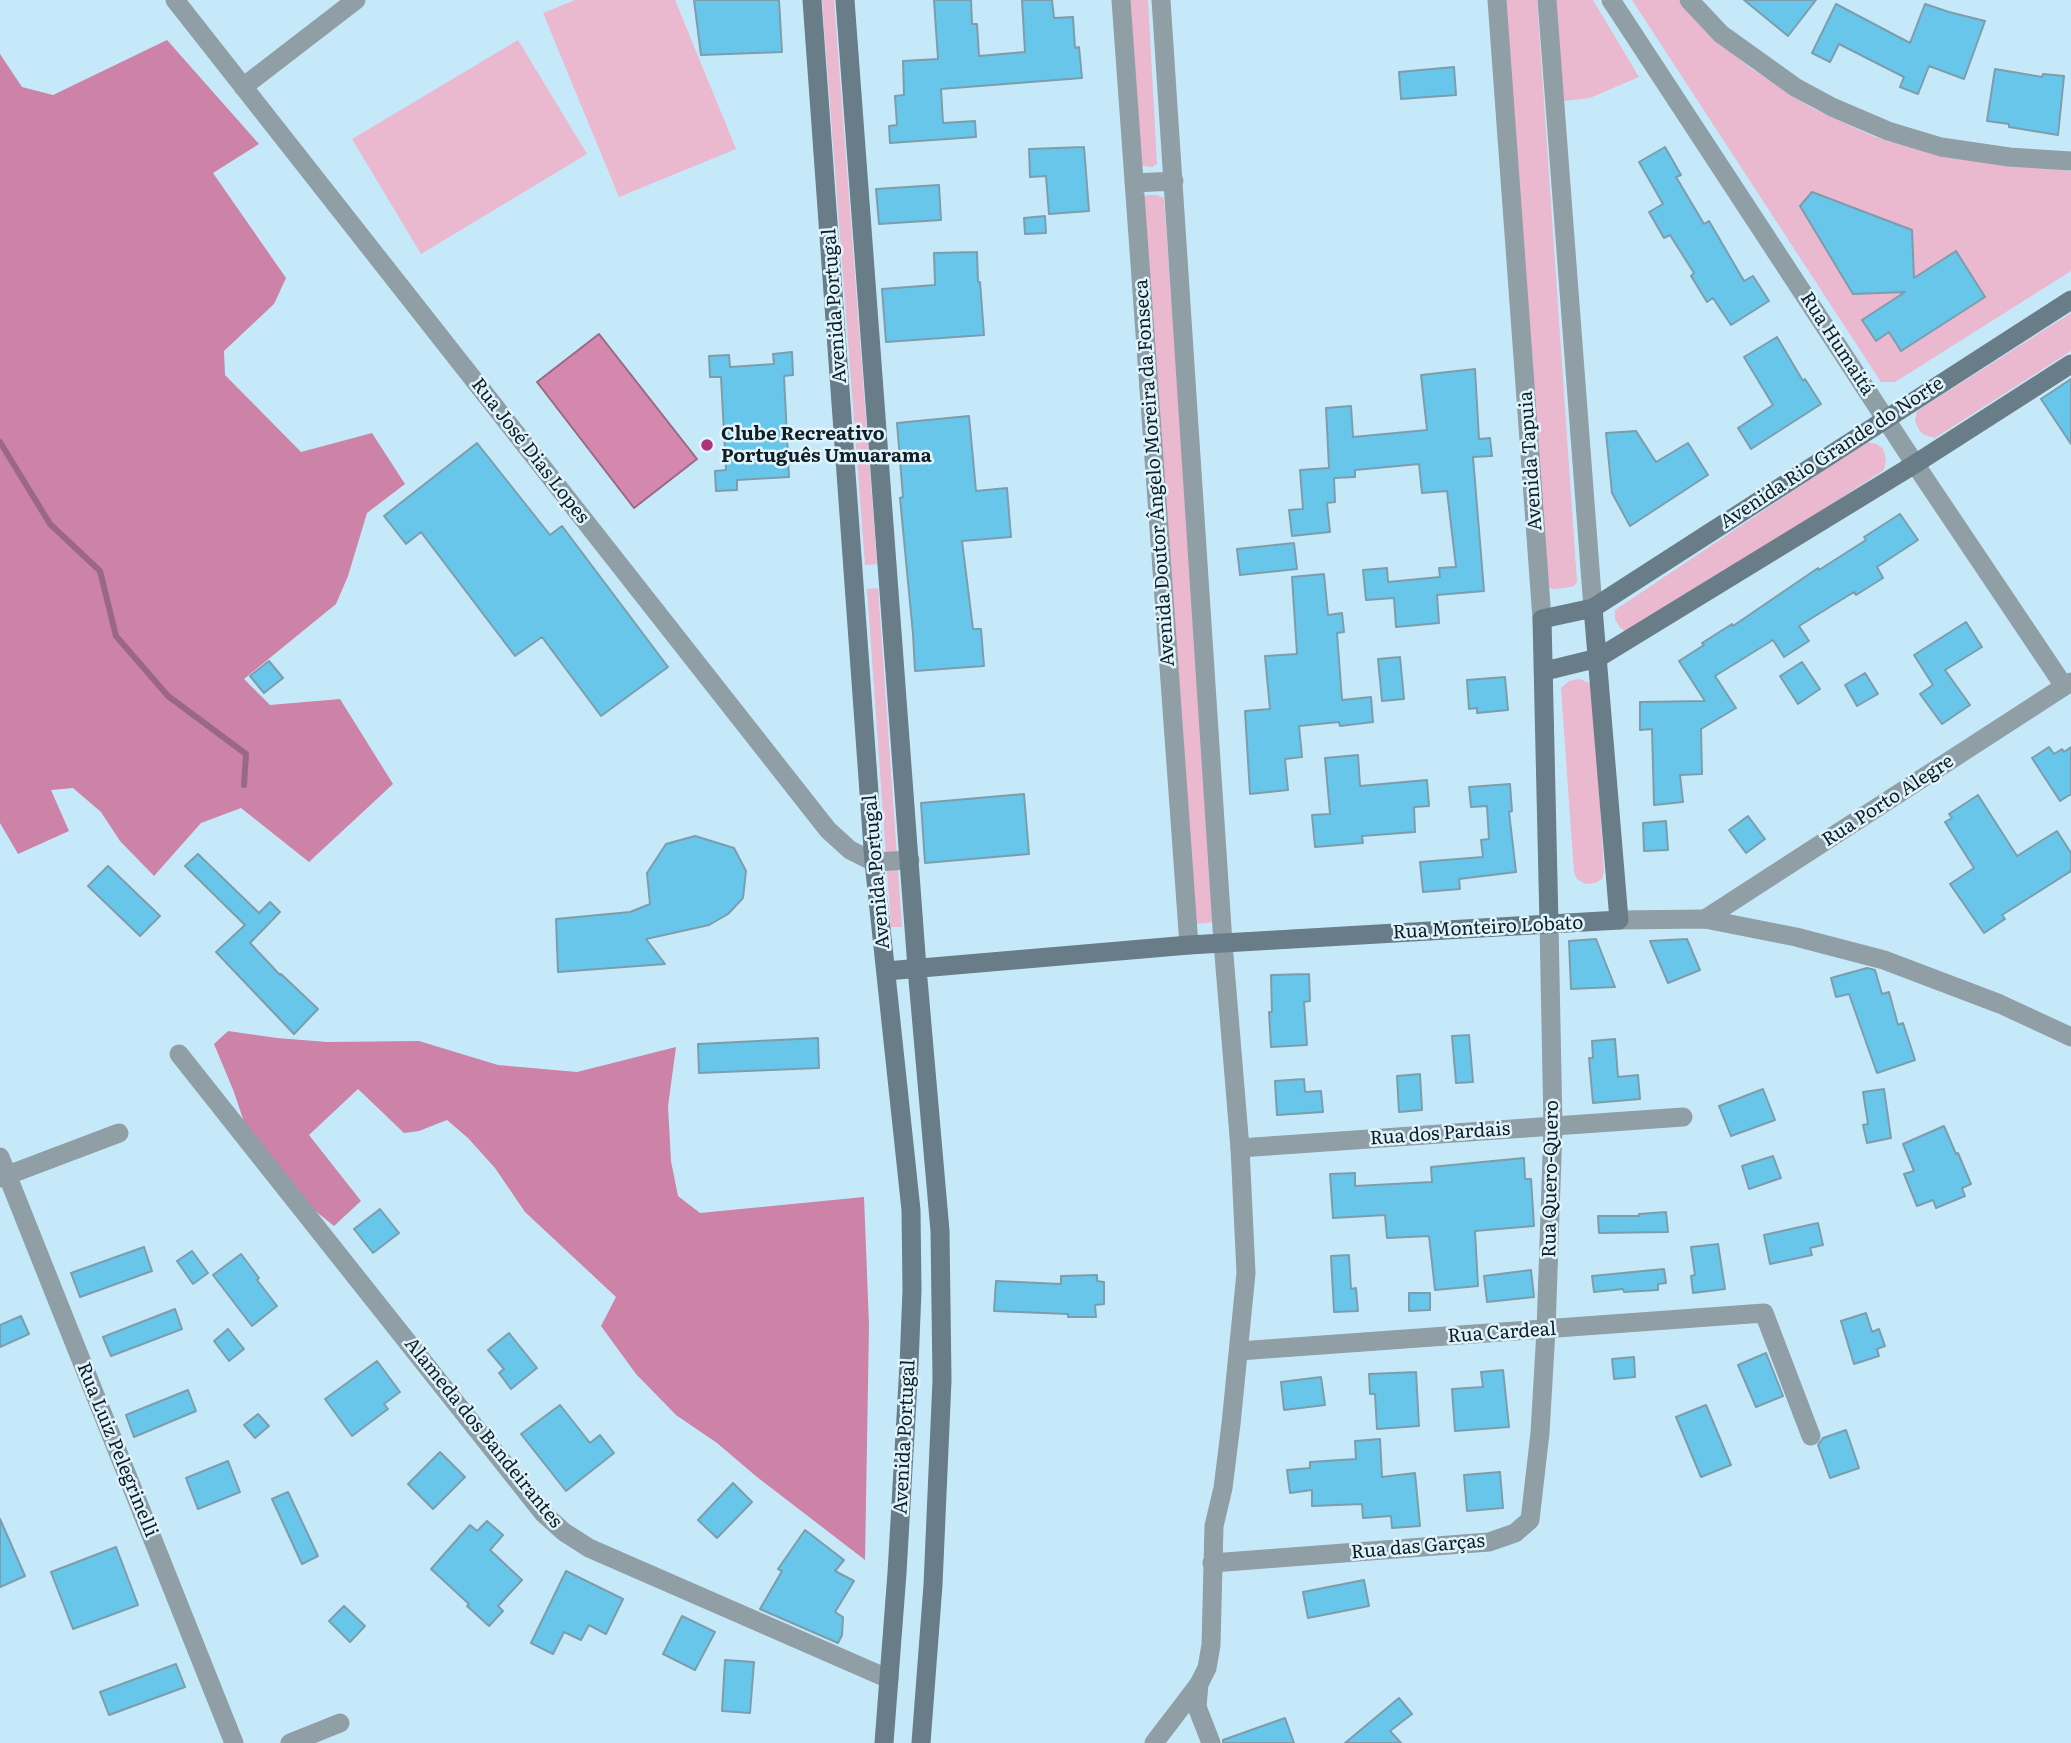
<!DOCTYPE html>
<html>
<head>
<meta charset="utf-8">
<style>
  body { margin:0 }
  canvas { display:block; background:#c6e9f9 }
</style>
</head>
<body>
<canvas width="2071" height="1743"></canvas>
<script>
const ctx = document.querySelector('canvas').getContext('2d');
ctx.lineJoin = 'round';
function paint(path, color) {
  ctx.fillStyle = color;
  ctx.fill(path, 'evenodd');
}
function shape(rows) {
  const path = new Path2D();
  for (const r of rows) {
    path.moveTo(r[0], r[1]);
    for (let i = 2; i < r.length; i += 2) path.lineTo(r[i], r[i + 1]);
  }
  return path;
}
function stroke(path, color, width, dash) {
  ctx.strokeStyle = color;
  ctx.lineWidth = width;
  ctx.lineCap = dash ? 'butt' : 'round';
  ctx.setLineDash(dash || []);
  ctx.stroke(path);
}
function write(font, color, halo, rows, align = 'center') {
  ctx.font = font + ' Literata,serif';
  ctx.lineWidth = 5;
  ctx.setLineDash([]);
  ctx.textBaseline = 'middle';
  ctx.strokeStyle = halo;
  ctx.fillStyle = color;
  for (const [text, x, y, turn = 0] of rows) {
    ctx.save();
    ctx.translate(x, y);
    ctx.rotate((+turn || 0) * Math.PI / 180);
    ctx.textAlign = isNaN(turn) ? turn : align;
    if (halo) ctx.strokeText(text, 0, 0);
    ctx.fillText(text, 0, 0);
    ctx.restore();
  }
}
paint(shape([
  [575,0,675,0,736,149,619,197,543,13],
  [822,0,834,0,877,564,865,565],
  [1127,0,1148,0,1157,164,1152,167,1138,165],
  [1504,0,1537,0,1577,582,1574,586,1565,588,1553,589,1543,585],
  [1555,0,1593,0,1639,77,1590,98,1564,101],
  [1632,0,1679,0,1712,35,1749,67,1812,108,1875,137,1948,158,2071,171,2071,271,1903,377,1895,382,1881,382],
  [518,40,587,154,421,254,352,139],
  [1147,195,1157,195,1164,198,1215,922,1195,924,1140,199],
  [2071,313,2071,351,1935,438,1924,435,1919,430,1915,421,1917,411],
  [1866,442,1877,444,1883,449,1886,459,1884,470,1632,634,1620,628,1615,619,1615,610],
  [878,588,902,927,891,927,867,589],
  [1580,679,1589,683,1593,690,1604,872,1602,879,1595,883,1585,884,1577,879,1574,873,1561,688,1569,681]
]), '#eab8cf');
paint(shape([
  [167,40,259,144,213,173,286,278,274,304,224,351,225,375,301,452,372,433,405,484,367,513,348,576,336,604,244,679,270,705,340,699,393,784,309,862,241,808,201,823,154,876,120,841,101,812,73,788,51,790,69,831,18,854,0,823,0,54,22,87,53,95],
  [228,1031,277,1038,327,1042,419,1041,498,1065,577,1072,676,1047,668,1106,671,1161,678,1196,700,1213,864,1197,869,1325,865,1560,757,1477,717,1443,676,1415,636,1374,601,1326,616,1297,525,1212,495,1168,468,1138,447,1120,419,1131,404,1133,358,1089,309,1135,361,1201,334,1226,313,1209,247,1131,234,1092,214,1044]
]), '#cd82a7');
const water = shape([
  [599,334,697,459,634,508,537,382,599,334]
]);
paint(water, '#d488ae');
stroke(water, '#9a6885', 2);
stroke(shape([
  [0,442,50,524,100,571,116,636,168,696,246,754,244,785]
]), '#9a6885', 6);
const building = shape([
  [694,0,779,0,782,52,701,55,694,0],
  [934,0,971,0,972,24,977,24,979,56,1025,52,1022,0,1052,0,1054,18,1073,17,1075,48,1079,47,1082,78,941,89,943,123,975,121,976,137,890,143,889,126,897,125,895,96,904,95,903,61,938,59,934,0],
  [1744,0,1816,0,1788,36,1744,0],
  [1836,4,1910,43,1925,4,1949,12,1985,21,1964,79,1929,66,1918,94,1900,87,1904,77,1839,44,1830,62,1812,53,1836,4],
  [1454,67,1456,95,1401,99,1399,72,1454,67],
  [1995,69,2042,77,2043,74,2064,76,2058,135,2009,127,2009,124,1987,121,1995,69],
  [1084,147,1089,211,1049,214,1046,176,1030,177,1029,149,1084,147],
  [1665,147,1681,175,1676,177,1704,224,1709,221,1744,281,1753,276,1769,301,1731,325,1713,298,1707,302,1691,276,1694,273,1670,235,1664,238,1649,212,1663,204,1639,162,1665,147],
  [939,185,941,220,879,224,876,189,939,185],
  [1812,192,1912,230,1914,278,1956,251,1985,297,1901,351,1889,332,1876,341,1862,320,1905,292,1853,294,1800,206,1812,192],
  [1045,216,1046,233,1025,234,1024,218,1045,216],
  [977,252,978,282,980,282,984,335,886,342,882,289,935,285,934,253,977,252],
  [1777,337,1803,381,1805,379,1821,404,1751,449,1738,428,1773,405,1744,357,1777,337],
  [792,352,793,375,784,376,789,477,737,480,737,490,716,491,715,471,726,470,721,377,710,377,709,356,729,355,730,367,774,364,773,354,792,352],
  [1475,369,1479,439,1490,438,1492,456,1473,457,1484,591,1437,595,1439,623,1396,627,1394,598,1366,600,1363,570,1387,568,1388,582,1440,577,1439,568,1456,567,1447,491,1422,493,1419,464,1355,470,1355,477,1334,478,1335,502,1327,503,1330,532,1292,536,1289,510,1303,509,1300,470,1329,468,1326,408,1351,406,1353,437,1427,430,1421,375,1475,369],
  [2071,379,2071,444,2041,399,2071,379],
  [969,416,976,491,1007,488,1011,537,962,541,973,629,981,629,984,666,915,671,913,634,900,498,903,497,897,423,969,416],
  [1636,431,1656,462,1688,443,1708,475,1630,526,1612,493,1606,433,1636,431],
  [477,443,550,535,562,526,668,667,601,716,542,637,515,656,421,532,406,544,384,516,477,443],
  [1900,514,1918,540,1877,567,1883,578,1856,595,1854,592,1799,626,1809,641,1784,657,1773,640,1715,676,1736,708,1701,729,1702,774,1680,775,1683,802,1654,805,1652,729,1640,730,1640,702,1705,701,1679,661,1704,645,1702,643,1732,624,1733,626,1818,568,1819,570,1866,540,1864,537,1900,514],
  [1294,543,1297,569,1240,575,1237,549,1294,543],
  [1324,574,1328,615,1342,613,1344,632,1337,633,1342,700,1371,697,1373,722,1340,726,1339,722,1299,726,1302,757,1285,759,1288,790,1250,794,1245,711,1270,709,1265,656,1297,654,1292,577,1324,574],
  [1966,622,1982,647,1945,670,1970,705,1942,724,1920,694,1933,685,1914,655,1966,622],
  [1400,657,1404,699,1382,701,1378,659,1400,657],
  [269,661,283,678,264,693,250,676,269,661],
  [1802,662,1820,689,1798,704,1780,676,1802,662],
  [1865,673,1878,694,1857,706,1845,685,1865,673],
  [1505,677,1508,710,1477,713,1477,708,1469,709,1467,680,1505,677],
  [2049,747,2054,754,2062,749,2064,752,2071,747,2071,794,2060,801,2032,758,2049,747],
  [1358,755,1360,786,1427,780,1429,806,1414,807,1415,832,1362,836,1363,843,1315,847,1312,815,1330,814,1325,758,1358,755],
  [1510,784,1512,811,1509,812,1516,872,1459,879,1460,889,1423,892,1420,862,1483,857,1481,840,1489,839,1487,806,1471,807,1469,787,1510,784],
  [1024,794,1029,854,925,863,921,803,1024,794],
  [1978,795,2017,856,2057,831,2071,853,2071,871,2002,915,2005,919,1984,933,1950,884,1974,868,1945,822,1952,818,1949,814,1978,795],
  [1748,816,1765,839,1746,853,1729,830,1748,816],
  [1666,821,1668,850,1644,851,1643,823,1666,821],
  [695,836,734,848,746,871,743,898,728,914,709,925,646,939,665,964,558,972,556,919,630,912,650,904,647,873,666,844,695,836],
  [198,854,259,913,270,902,280,912,250,943,280,975,281,974,318,1009,294,1034,216,952,245,925,185,866,198,854],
  [108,866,160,916,140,936,88,886,108,866],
  [1596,939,1615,987,1571,989,1569,941,1596,939],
  [1687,939,1700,970,1668,983,1650,941,1687,939],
  [1867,968,1875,970,1882,994,1889,992,1898,1025,1903,1023,1915,1060,1877,1073,1849,994,1836,997,1831,978,1867,968],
  [1309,974,1310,1001,1304,1002,1307,1045,1271,1047,1269,1012,1272,1012,1271,975,1309,974],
  [1469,1035,1473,1082,1456,1083,1452,1036,1469,1035],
  [818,1038,819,1068,699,1073,698,1044,818,1038],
  [1615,1039,1618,1077,1638,1075,1640,1099,1593,1103,1589,1058,1593,1058,1592,1041,1615,1039],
  [1420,1074,1422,1110,1399,1112,1397,1076,1420,1074],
  [1304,1079,1305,1092,1321,1091,1323,1112,1277,1115,1275,1081,1304,1079],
  [1763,1089,1775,1120,1731,1136,1719,1106,1763,1089],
  [1884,1089,1891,1138,1867,1143,1863,1125,1868,1124,1863,1092,1884,1089],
  [1944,1126,1956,1154,1958,1153,1971,1184,1962,1188,1965,1196,1936,1208,1933,1200,1917,1206,1904,1174,1914,1171,1903,1144,1944,1126],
  [1773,1156,1781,1178,1749,1189,1742,1166,1773,1156],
  [1524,1158,1525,1179,1531,1179,1534,1226,1475,1231,1478,1286,1435,1290,1429,1236,1387,1238,1385,1215,1333,1218,1330,1174,1355,1173,1355,1186,1432,1182,1431,1167,1524,1158],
  [380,1209,399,1233,373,1253,354,1229,380,1209],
  [1666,1212,1668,1232,1599,1233,1598,1216,1639,1216,1639,1214,1666,1212],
  [1818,1223,1823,1245,1810,1248,1812,1255,1770,1264,1764,1235,1818,1223],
  [1718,1244,1725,1289,1693,1293,1691,1276,1695,1275,1691,1247,1718,1244],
  [144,1247,152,1271,80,1297,71,1273,144,1247],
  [192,1251,208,1273,193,1284,177,1261,192,1251],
  [241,1254,259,1278,257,1280,277,1306,252,1326,213,1275,241,1254],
  [1349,1255,1351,1289,1356,1288,1358,1311,1334,1312,1331,1256,1349,1255],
  [1664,1269,1666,1283,1658,1284,1658,1290,1624,1292,1623,1289,1594,1292,1592,1276,1664,1269],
  [1531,1270,1534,1297,1487,1302,1484,1276,1531,1270],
  [1097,1275,1097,1281,1104,1282,1104,1304,1095,1305,1096,1317,1068,1317,1068,1314,994,1311,996,1281,1061,1284,1061,1276,1097,1275],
  [1409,1293,1430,1293,1430,1310,1409,1311,1409,1293],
  [175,1309,182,1329,111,1356,103,1337,175,1309],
  [1866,1313,1872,1332,1879,1329,1885,1346,1877,1349,1879,1356,1854,1364,1841,1321,1866,1313],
  [21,1316,29,1334,0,1347,0,1325,21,1316],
  [228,1329,244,1349,229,1361,214,1341,228,1329],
  [509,1333,537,1368,511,1389,499,1373,504,1369,488,1350,509,1333],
  [1766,1353,1783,1396,1756,1407,1738,1365,1766,1353],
  [1634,1357,1635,1377,1614,1379,1612,1359,1634,1357],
  [377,1361,400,1392,384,1404,388,1409,352,1436,325,1399,377,1361],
  [1503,1370,1509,1427,1455,1431,1452,1389,1483,1387,1481,1372,1503,1370],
  [1416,1372,1419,1426,1377,1429,1375,1394,1370,1394,1369,1374,1416,1372],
  [1321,1377,1325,1405,1284,1410,1281,1382,1321,1377],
  [188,1390,196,1411,134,1437,126,1415,188,1390],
  [560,1405,590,1443,600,1435,614,1453,566,1491,521,1434,560,1405],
  [1706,1405,1731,1465,1701,1477,1676,1417,1706,1405],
  [258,1414,269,1426,255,1438,244,1425,258,1414],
  [1846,1430,1859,1468,1830,1478,1818,1445,1823,1438,1846,1430],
  [1380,1439,1382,1477,1415,1473,1420,1526,1392,1528,1391,1516,1363,1518,1362,1504,1312,1506,1312,1490,1290,1493,1287,1470,1310,1468,1310,1462,1356,1459,1355,1441,1380,1439],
  [440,1452,465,1477,433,1509,408,1484,440,1452],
  [228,1461,240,1492,198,1509,186,1478,228,1461],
  [1500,1472,1503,1508,1467,1511,1464,1475,1500,1472],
  [733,1483,752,1502,717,1538,698,1520,733,1483],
  [288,1492,318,1556,302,1564,272,1499,288,1492],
  [0,1519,25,1576,0,1587,0,1519],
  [487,1521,503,1535,490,1550,522,1580,498,1606,503,1611,489,1626,467,1606,469,1604,431,1569,470,1525,477,1531,487,1521],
  [805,1530,844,1560,835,1571,854,1581,835,1612,843,1617,842,1635,838,1643,760,1609,782,1571,778,1569,805,1530],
  [116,1547,138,1605,73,1629,51,1572,116,1547],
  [566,1571,623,1599,606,1634,589,1625,581,1640,564,1632,553,1654,531,1643,566,1571],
  [1364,1580,1369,1606,1308,1618,1303,1592,1364,1580],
  [344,1606,365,1626,350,1642,329,1621,344,1606],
  [682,1616,715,1632,695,1670,663,1654,682,1616],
  [725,1660,754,1662,750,1713,722,1711,725,1660],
  [176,1664,185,1687,109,1715,100,1692,176,1664],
  [1399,1698,1412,1714,1390,1731,1401,1743,1345,1743,1399,1698],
  [1285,1718,1294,1743,1223,1743,1223,1740,1285,1718]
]);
paint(building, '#68c6eb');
stroke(building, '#7c9dac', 2);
stroke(shape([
  [175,0,828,830,850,850,874,862,910,860],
  [1611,0,1915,464,2064,686],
  [1689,0,1721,34,1795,87,1832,107,1888,131,1941,147,2009,157,2071,161],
  [243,87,356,0],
  [1705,919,2071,682],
  [179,1054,544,1514,564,1532,589,1548,889,1679],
  [1240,1148,1683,1117],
  [0,1157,234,1743],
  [0,1178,119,1133],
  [1239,1351,1764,1313,1811,1436],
  [1212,1563,1489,1542,1515,1533,1530,1520,1540,1433,1546,1330,1553,1127,1549,924],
  [1197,1707,1211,1743],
  [290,1743,340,1723],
  [1154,1743,1199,1684]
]), '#909ea5', 19);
stroke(shape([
  [1121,0,1189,945],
  [1161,0,1223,943,1240,1148,1246,1273,1231,1424,1223,1488,1214,1526,1211,1645,1207,1668,1199,1684,1197,1707],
  [1497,0,1542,619],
  [1547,0,1593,608],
  [1134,183,1174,181],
  [1619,920,1705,919,1796,937,1884,960,2000,1004,2071,1037]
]), '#909ea5', 19);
stroke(shape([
  [812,0,874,862,911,1210,912,1290,909,1365,897,1573,884,1743],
  [845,0,917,968,940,1231,942,1380,933,1585,921,1743],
  [1545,671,1598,658,1915,464,2071,364],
  [1549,924,1542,619,1593,608,2071,300],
  [886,971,1189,945,1619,920,1593,608]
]), '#687d87', 19);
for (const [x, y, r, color] of [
  [707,445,7,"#b2317d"]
]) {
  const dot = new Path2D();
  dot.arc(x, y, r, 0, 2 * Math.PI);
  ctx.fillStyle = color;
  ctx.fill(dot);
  stroke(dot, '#dff4fd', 2.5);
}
write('19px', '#111e24', '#dff4fd', [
  ["Avenida Portugal",835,306,-94],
  ["Rua Humaitá",1837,344,57],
  ["Rua José Dias Lopes",530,451,52],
  ["Avenida Rio Grande do Norte",1832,453,-33],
  ["Avenida Tapuia",1531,461,-94],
  ["Avenida Doutor Ângelo Moreira da Fonseca",1155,473,-94],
  ["Rua Porto Alegre",1888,801,-33],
  ["Avenida Portugal",877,872,-95],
  ["Rua Monteiro Lobato",1488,928,-3],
  ["Rua dos Pardais",1440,1134,-4],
  ["Rua Quero-Quero",1551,1179,-89],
  ["Rua Cardeal",1502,1333,-4],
  ["Alameda dos Bandeirantes",483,1433,51],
  ["Avenida Portugal",905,1437,-87],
  ["Rua Luiz Pelegrinelli",117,1450,68],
  ["Rua das Garças",1418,1547,-5]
]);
write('bold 19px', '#111e24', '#dff4fd', [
  ["Clube Recreativo",721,434],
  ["Português Umuarama",721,456]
], 'left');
</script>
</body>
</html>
